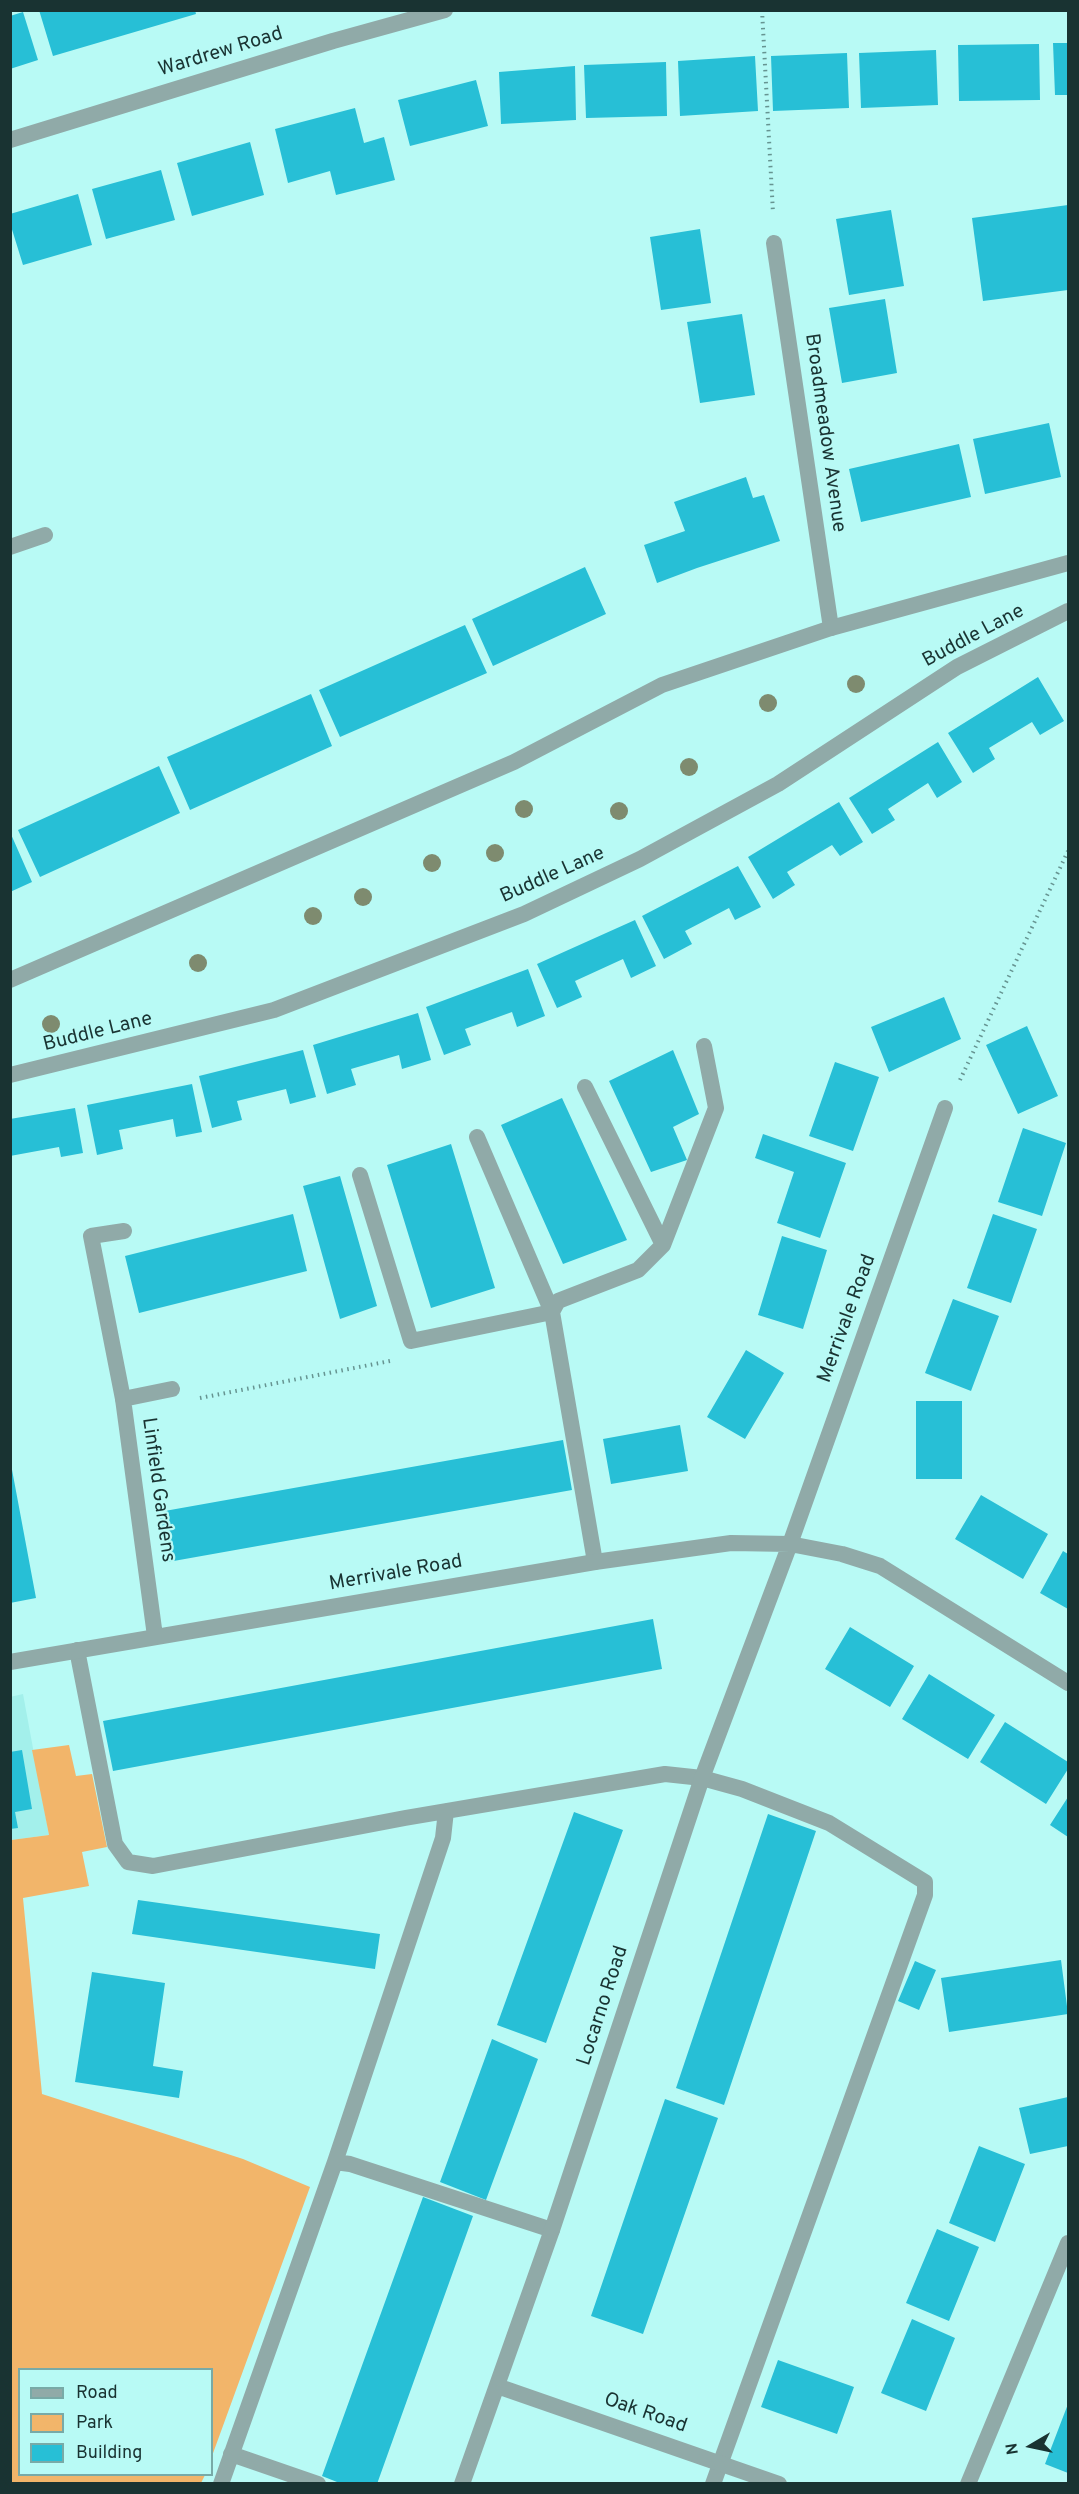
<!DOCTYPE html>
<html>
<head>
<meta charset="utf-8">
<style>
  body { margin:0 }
  #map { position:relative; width:1079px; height:2494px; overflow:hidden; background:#b8faf5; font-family:Overpass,sans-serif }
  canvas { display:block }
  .frame { position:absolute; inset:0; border:12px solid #193332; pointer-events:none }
  .legend { position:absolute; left:18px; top:2368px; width:195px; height:108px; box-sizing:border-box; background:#b8faf5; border:2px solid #78aaa7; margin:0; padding:8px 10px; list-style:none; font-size:18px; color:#193332 }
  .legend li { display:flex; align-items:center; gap:12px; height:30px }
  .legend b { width:30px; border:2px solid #78aaa7 }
  .north { position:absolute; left:1001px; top:2416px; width:60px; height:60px; -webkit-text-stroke:4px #b8faf5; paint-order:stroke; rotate:261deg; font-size:16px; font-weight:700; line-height:24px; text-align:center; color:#193332 }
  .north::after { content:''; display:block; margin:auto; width:21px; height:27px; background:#193332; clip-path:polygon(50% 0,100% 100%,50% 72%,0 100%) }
</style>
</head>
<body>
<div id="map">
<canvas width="1079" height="2494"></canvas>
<div class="frame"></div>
<ul class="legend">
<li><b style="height:8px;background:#90aaa8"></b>Road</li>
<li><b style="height:16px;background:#f2b56a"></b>Park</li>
<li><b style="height:16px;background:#27bfd6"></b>Building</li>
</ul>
<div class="north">N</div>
</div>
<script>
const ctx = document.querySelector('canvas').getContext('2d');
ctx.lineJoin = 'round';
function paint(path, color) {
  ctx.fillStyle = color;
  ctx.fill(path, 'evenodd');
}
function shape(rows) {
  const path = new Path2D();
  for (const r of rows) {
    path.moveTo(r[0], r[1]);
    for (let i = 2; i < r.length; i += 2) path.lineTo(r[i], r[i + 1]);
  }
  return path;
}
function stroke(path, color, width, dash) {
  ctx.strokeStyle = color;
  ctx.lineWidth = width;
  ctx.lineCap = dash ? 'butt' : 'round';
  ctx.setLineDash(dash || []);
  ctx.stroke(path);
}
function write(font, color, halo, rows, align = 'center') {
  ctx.font = font + ' Overpass,sans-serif';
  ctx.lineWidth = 4.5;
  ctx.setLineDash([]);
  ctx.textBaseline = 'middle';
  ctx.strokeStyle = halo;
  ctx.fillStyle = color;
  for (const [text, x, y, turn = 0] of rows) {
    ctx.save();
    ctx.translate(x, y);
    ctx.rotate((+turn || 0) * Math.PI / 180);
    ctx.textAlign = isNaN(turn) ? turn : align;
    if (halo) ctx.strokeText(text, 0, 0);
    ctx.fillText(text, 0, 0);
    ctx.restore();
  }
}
paint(shape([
  [23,1694,49,1835,11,1840,10,1697]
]), '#a3f0eb');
paint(shape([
  [69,1745,76,1776,92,1774,107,1847,82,1852,89,1886,23,1898,42,2094,243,2159,310,2187,212,2456,212,2370,20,2370,20,2474,205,2475,201,2483,11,2483,11,1840,49,1835,32,1750]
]), '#f2b56a');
paint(shape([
  [39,10,195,10,196,14,53,56],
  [23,12,38,60,10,69,10,16],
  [1053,43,1068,43,1068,95,1055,95],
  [1039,44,1040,100,959,101,958,45],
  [936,50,938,105,861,108,859,53],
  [847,53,849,108,773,111,771,56],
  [755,56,758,111,680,116,678,61],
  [666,62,667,116,586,118,584,65],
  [575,66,576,120,501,124,499,72],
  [476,80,488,126,410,146,398,100],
  [355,108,364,143,384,137,395,180,336,195,330,171,288,183,275,129],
  [250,142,264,195,192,216,177,163],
  [161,170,175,220,106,239,92,189],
  [78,194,92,245,23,265,10,223,10,214],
  [1068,205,1068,290,983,301,972,218],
  [891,210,904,286,849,295,836,219],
  [700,229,711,303,661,310,650,237],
  [885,299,897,373,842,383,829,308],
  [742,314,755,395,700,403,687,322],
  [1049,423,1061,477,985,494,973,439],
  [959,444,971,497,861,522,849,469],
  [746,477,753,498,764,495,780,541,697,568,657,583,644,545,685,531,674,502],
  [585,567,606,614,493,666,472,619],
  [465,625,487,673,340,737,319,690],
  [1038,677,1064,721,1040,735,1032,722,989,748,995,759,973,773,948,733],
  [311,694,332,746,190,810,167,757],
  [938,742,962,782,937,798,928,783,888,809,895,820,872,834,849,798],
  [159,766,180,813,40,877,18,830],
  [839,802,863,842,840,856,832,845,787,872,795,885,773,899,748,857],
  [10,832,32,882,10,892],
  [738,866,761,907,735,920,729,908,685,931,692,944,664,959,642,916],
  [635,920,656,966,631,978,623,959,575,981,582,997,557,1008,537,964],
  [528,969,545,1016,517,1027,512,1012,465,1029,471,1045,444,1055,426,1007],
  [944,997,961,1039,889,1072,871,1027],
  [418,1013,431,1060,402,1069,399,1055,351,1069,356,1085,327,1094,313,1045],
  [1027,1026,1058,1096,1018,1114,986,1045],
  [303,1050,316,1097,290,1104,286,1089,237,1101,242,1120,212,1128,199,1076],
  [673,1050,699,1114,673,1127,687,1160,651,1172,609,1081],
  [835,1062,879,1077,853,1151,809,1136],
  [192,1084,202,1132,176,1137,173,1119,119,1130,123,1149,97,1155,87,1105],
  [562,1098,627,1240,563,1264,501,1125],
  [75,1108,83,1153,61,1157,59,1147,10,1156,10,1119],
  [1023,1128,1066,1143,1042,1216,998,1202],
  [763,1134,846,1163,820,1238,777,1223,794,1172,755,1158],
  [451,1144,495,1288,431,1308,387,1165],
  [340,1176,377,1306,340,1319,303,1186],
  [293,1214,307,1271,139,1313,125,1256],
  [993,1214,1037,1229,1011,1303,967,1288],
  [782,1236,827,1250,803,1329,758,1315],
  [953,1299,999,1316,971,1391,925,1373],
  [746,1350,784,1373,745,1439,707,1417],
  [916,1401,962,1401,962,1479,916,1479],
  [680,1425,688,1471,611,1484,603,1439],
  [563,1440,572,1490,168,1562,159,1512],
  [10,1459,36,1598,10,1603],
  [981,1495,1048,1534,1023,1579,955,1539],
  [1063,1551,1068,1554,1068,1609,1040,1593],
  [653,1619,662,1669,113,1771,103,1721],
  [850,1627,914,1666,890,1707,825,1669],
  [929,1674,995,1715,968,1759,902,1719],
  [1005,1722,1068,1762,1068,1769,1046,1804,980,1762],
  [22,1750,32,1809,15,1812,18,1828,10,1829,10,1752],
  [1068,1797,1068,1837,1050,1825],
  [574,1812,623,1830,546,2043,497,2025],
  [768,1814,816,1831,724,2105,676,2088],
  [138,1900,380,1934,375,1969,132,1934],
  [1061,1960,1068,2014,949,2032,941,1978],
  [915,1961,936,1970,919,2010,898,2001],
  [92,1972,165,1983,153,2066,183,2071,179,2098,75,2082],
  [492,2039,538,2059,486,2200,440,2182],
  [1068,2097,1068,2146,1030,2154,1019,2108],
  [665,2099,718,2118,643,2334,591,2316],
  [979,2146,1025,2164,995,2242,949,2223],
  [423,2197,473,2216,377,2484,342,2484,322,2476],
  [937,2229,979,2247,949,2321,906,2303],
  [912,2319,955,2338,926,2411,881,2393],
  [778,2360,854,2387,837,2434,761,2407],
  [1068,2404,1068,2473,1045,2464]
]), '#27bfd6');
stroke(shape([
  [762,10,773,213],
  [960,1080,1068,851],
  [200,1398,390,1361]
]), '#669491', 4, [1.5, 4.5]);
stroke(shape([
  [10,547,45,535],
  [585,1087,663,1245],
  [477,1137,552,1312,595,1562],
  [360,1175,411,1341,552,1312,558,1301,638,1270,663,1245,716,1108,704,1046],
  [123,1399,91,1236,124,1231],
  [77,1650,115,1844,128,1862,153,1866,405,1818,665,1774,702,1778,742,1789,829,1823,925,1882,925,1895,713,2484],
  [335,2162,350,2164,552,2230],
  [231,2454,318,2484],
  [221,2484,335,2162,443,1838,446,1811]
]), '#90aaa8', 16);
stroke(shape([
  [10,140,333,41,445,10],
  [774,243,831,628],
  [10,1075,274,1010,524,914,640,859,778,784,957,667,1068,611],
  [155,1636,123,1399,172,1389],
  [10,1662,595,1562,731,1543,790,1544,842,1554,880,1566,1068,1683],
  [497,2386,779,2484],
  [462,2484,552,2230,702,1778,790,1544,945,1108],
  [968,2484,1068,2243]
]), '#90aaa8', 16);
stroke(shape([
  [10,980,514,762,662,685,831,628,1068,563]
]), '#90aaa8', 16);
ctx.fillStyle = '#7e8b6f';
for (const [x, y] of [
  [856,684],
  [768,703],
  [689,767],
  [524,809],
  [619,811],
  [495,853],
  [432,863],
  [363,897],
  [313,916],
  [198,963],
  [51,1024]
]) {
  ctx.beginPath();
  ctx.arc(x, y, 9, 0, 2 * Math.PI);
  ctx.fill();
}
write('20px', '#193332', '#b8faf5', [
  ["Wardrew Road",221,53,-17],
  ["Broadmeadow Avenue",824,433,82],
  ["Buddle Lane",974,637,-28],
  ["Buddle Lane",553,876,-24],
  ["Buddle Lane",98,1033,-14],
  ["Merrivale Road",848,1319,-70],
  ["Linfield Gardens",157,1490,82],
  ["Merrivale Road",396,1574,-10],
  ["Locarno Road",604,2006,-72],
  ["Oak Road",645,2414,19]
]);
</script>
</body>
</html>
